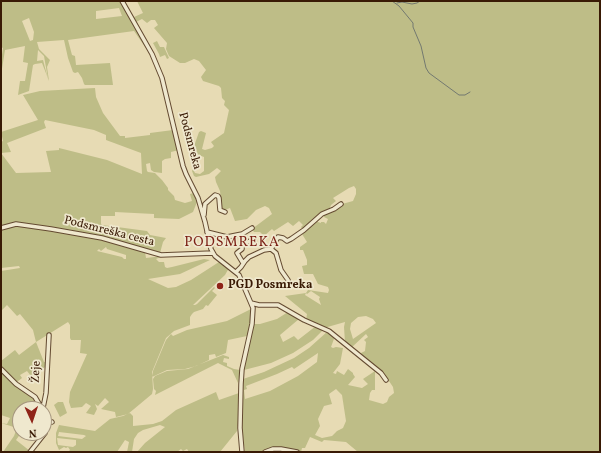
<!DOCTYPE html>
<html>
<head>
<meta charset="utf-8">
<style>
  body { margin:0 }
  #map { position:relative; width:601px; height:453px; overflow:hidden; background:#e7dbb4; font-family:Vollkorn,serif }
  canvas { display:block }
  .frame { position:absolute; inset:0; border:2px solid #391a05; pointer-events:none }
  .north { position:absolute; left:12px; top:401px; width:40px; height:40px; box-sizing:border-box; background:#efe8ce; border:1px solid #a6967e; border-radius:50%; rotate:177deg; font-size:11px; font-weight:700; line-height:16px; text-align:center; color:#391a05 }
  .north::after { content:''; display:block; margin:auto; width:14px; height:18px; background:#8f2418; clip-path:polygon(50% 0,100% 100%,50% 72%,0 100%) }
</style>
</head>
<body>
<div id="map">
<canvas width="601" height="453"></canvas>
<div class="frame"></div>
<div class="north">N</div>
</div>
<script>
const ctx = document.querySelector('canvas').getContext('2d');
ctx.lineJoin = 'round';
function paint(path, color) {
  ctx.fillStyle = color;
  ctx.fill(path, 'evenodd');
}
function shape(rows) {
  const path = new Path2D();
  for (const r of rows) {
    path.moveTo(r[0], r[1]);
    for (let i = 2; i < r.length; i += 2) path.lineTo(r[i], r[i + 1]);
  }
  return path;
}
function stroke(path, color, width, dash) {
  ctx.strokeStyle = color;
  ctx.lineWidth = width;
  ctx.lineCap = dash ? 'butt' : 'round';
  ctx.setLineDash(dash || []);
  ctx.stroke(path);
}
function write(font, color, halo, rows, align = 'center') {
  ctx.font = font + ' Vollkorn,serif';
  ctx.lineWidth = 3.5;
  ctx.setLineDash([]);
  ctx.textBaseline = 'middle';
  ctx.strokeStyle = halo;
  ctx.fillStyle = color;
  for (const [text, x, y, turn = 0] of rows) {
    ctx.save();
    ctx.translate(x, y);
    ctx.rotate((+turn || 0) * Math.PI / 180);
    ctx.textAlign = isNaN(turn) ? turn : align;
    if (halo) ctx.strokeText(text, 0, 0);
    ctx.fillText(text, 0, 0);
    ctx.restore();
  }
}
paint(shape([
  [1,1,120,1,150,54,134,31,68,40,72,55,75,56,76,65,110,63,113,85,85,85,84,84,82,78,78,72,75,73,73,72,68,58,64,40,37,42,39,49,50,60,47,67,49,81,42,63,35,64,33,65,29,91,18,95,20,81,25,81,28,63,23,62,25,46,5,50,1,75,1,61,3,48,1,47],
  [119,8,122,16,96,19,96,11],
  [29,18,34,32,33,40,30,41,22,21],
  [38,50,44,56,48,79,43,60,37,61],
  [137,1,600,1,600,452,358,452,346,442,324,440,322,442,310,437,305,448,302,448,301,452,280,448,269,450,264,452,245,452,242,431,243,379,264,372,294,358,309,348,328,331,335,336,331,347,333,348,336,347,343,348,340,364,333,373,336,374,337,371,344,375,348,369,353,373,353,374,355,377,348,385,362,388,368,384,363,379,375,371,375,390,372,390,370,393,369,400,383,404,387,402,389,397,394,393,393,387,389,381,387,382,382,373,359,354,365,351,366,342,364,340,368,337,366,334,351,348,345,342,344,327,345,322,324,328,321,327,306,320,307,314,285,296,306,293,305,295,321,305,319,299,320,297,311,291,307,294,306,293,308,290,328,293,329,290,328,287,318,284,313,274,304,274,302,266,307,265,307,260,303,250,300,250,300,247,307,242,302,234,303,232,317,220,318,222,321,223,321,222,324,222,326,224,328,219,324,217,323,214,335,209,342,206,342,204,353,201,356,194,356,189,354,186,349,188,333,198,336,201,331,205,329,210,322,213,303,230,301,227,303,225,299,221,293,226,288,222,274,231,272,229,264,236,260,232,254,232,252,229,272,214,269,208,265,206,256,210,247,219,235,221,230,208,225,210,222,209,220,191,216,182,215,177,221,171,217,168,209,174,196,177,194,176,192,171,193,169,195,173,200,174,204,171,204,157,196,154,193,149,199,132,201,131,206,133,202,149,205,150,212,148,214,146,211,142,224,133,229,110,224,105,225,101,222,98,221,88,219,86,203,81,201,77,206,70,199,61,194,59,185,63,180,63,169,56,166,49,167,43,154,28,158,25,155,20,151,20,147,23,142,19,136,22,134,17,143,13],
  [366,316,373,319,376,323,353,339,350,329,351,323,358,317],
  [318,353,317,362,298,376,270,391,245,399,244,390,247,389,246,386,277,374,292,367,294,369],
  [336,389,342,395,346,421,343,428,337,431,332,436,322,438,315,435,320,426,318,419,324,406,332,404,329,394],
  [157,41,160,47,164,47,169,58,167,59,165,55,160,57,159,54,153,43],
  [95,88,96,97,103,113,120,136,125,136,125,138,150,135,150,133,173,130,179,150,171,152,171,158,165,159,162,161,162,173,154,172,151,170,150,163,146,164,147,171,148,172,155,173,162,180,168,188,168,190,174,196,175,200,185,203,192,201,190,194,194,193,197,202,193,212,179,219,154,218,154,214,115,212,115,216,101,216,101,224,102,225,147,231,150,235,166,238,163,242,160,253,66,230,36,225,15,223,1,227,1,159,2,159,1,157,1,142,3,141,1,132,38,120,23,95,40,91],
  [45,120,94,130,106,135,106,140,141,153,142,174,107,160,59,148,59,150,46,151,51,172,16,173,1,153,11,152,7,143,46,128,44,122],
  [22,225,102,239,145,252,146,258,163,256,156,259,159,262,164,262,165,267,167,268,172,267,204,259,210,260,180,274,148,279,168,288,176,287,191,280,219,262,229,268,225,275,193,305,195,305,197,304,214,287,215,288,212,291,217,295,208,306,206,305,203,309,194,312,192,314,190,317,190,325,174,331,166,338,152,372,153,389,152,394,128,414,116,417,115,412,101,409,109,402,105,398,98,406,95,404,97,409,94,415,86,413,91,406,86,403,82,407,71,408,69,402,70,392,87,354,80,353,81,340,71,340,70,338,70,325,68,322,36,342,44,362,46,362,45,367,31,376,27,371,20,375,22,378,17,382,1,367,1,361,15,350,19,355,36,342,33,330,20,314,17,316,7,305,1,311,1,271,20,268,19,266,1,268,1,229,9,226],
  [106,247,107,249,126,255,126,259,124,259,122,257,97,251,99,249,101,251],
  [251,309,251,323,247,336,228,340,226,353,216,357,215,354,209,355,209,360,196,366,185,369,167,370,152,377,153,371,166,340,171,334,173,336,187,330,227,321],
  [288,312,299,319,280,335,283,342,294,336,298,340,316,326,324,329,313,340,293,353,271,363,244,370,254,324,260,324,277,319],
  [223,355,229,357,229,359,224,358,223,362,227,363,227,366,234,369,240,370,238,383,232,370,218,363,155,395,156,391,154,389,153,379,155,376,167,371,188,369],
  [1,370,34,398,38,405,28,409,25,409,24,407,20,409,20,433,21,433,16,440,30,451,29,452,3,452,14,436,17,428,1,423,7,424,10,418,1,415],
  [216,392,219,400,239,393,238,425,237,431,220,452,189,452,187,449,183,451,181,449,177,452,137,452,145,443,165,427,160,425,143,430,138,433,134,439,132,452,127,452,129,442,125,440,117,452,68,452,70,450,68,447,66,448,64,447,59,450,56,443,56,433,59,425,95,431,110,419,123,416,130,413,133,416,133,426,153,424,162,421,176,410],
  [59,432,84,435,86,436,82,439,58,436],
  [57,438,76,440,76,445,73,447,58,445],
  [58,402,63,402,67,413,60,417,54,405]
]), '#bebd87');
stroke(shape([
  [392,1,399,6,413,23,413,27,421,46,426,68,429,73,459,95,465,95,470,92],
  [397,3,402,2,412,4,417,3,420,1]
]), '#737970', 1);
const minor = shape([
  [122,1,152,54,162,78,183,166,186,174,198,198,205,222,211,249,215,256,239,275,253,308,252,324,242,369,241,384,240,428,242,452],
  [204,215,205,204,215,195,218,196,219,198,220,210,225,212],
  [1,228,16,224,51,229,102,238,161,255,213,253],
  [207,232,227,237,242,234,252,228],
  [271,249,278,237,283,238,287,241,291,239,304,230,322,214,334,209,341,204],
  [243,263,237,253,242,249,242,245,254,239],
  [236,272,241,267,245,261,249,257,264,250,271,249,276,253,281,270,288,280],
  [251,303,259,305,278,305,304,320,329,331,381,373,386,380],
  [1,369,16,384,35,397,42,409],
  [42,409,43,408,46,393,49,335],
  [46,424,52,422],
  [30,452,45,433,46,426,44,416],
  [265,452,273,449,281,449,297,452]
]);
stroke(minor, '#644a31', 5.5);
stroke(minor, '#efe8ce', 3.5);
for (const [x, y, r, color] of [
  [220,286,4,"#8f2418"]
]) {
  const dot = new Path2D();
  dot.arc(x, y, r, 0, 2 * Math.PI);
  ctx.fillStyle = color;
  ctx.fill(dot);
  stroke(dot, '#efe8ce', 1.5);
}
write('12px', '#391a05', '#efe8ce', [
  ["Podsmreka",189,141,75],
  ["Podsmreška cesta",109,232,14],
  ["Žeje",37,372,-88]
]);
write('bold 12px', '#391a05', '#efe8ce', [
  ["PGD Posmreka",228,286]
], 'left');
ctx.letterSpacing = '1px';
write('14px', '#7a1f14', '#efe8ce', [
  ["PODSMREKA",232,243]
]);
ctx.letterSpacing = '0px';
</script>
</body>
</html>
